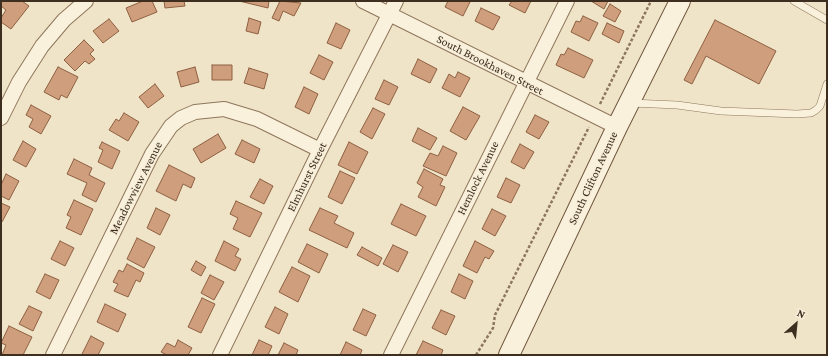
<!DOCTYPE html>
<html>
<head>
<meta charset="utf-8">
<style>
  body { margin:0 }
  #map { position:relative; width:828px; height:356px; overflow:hidden; background:#f0e4c8; font-family:"Crimson Pro",serif }
  canvas { display:block }
  .frame { position:absolute; inset:0; border:2px solid #3d2e20; pointer-events:none }
  .north { position:absolute; left:776px; top:304px; width:40px; height:40px; -webkit-text-stroke:3px #f7eed8; paint-order:stroke; rotate:27deg; font-size:11px; font-weight:700; line-height:16px; text-align:center; color:#3d2e20 }
  .north::after { content:''; display:block; margin:auto; width:14px; height:18px; background:#3d2e20; clip-path:polygon(50% 0,100% 100%,50% 72%,0 100%) }
</style>
</head>
<body>
<div id="map">
<canvas width="828" height="356"></canvas>
<div class="frame"></div>
<div class="north">N</div>
</div>
<script>
const ctx = document.querySelector('canvas').getContext('2d');
ctx.lineJoin = 'round';
function paint(path, color) {
  ctx.fillStyle = color;
  ctx.fill(path, 'evenodd');
}
function shape(rows) {
  const path = new Path2D();
  for (const r of rows) {
    path.moveTo(r[0], r[1]);
    for (let i = 2; i < r.length; i += 2) path.lineTo(r[i], r[i + 1]);
  }
  return path;
}
function stroke(path, color, width, dash) {
  ctx.strokeStyle = color;
  ctx.lineWidth = width;
  ctx.lineCap = dash ? 'butt' : 'round';
  ctx.setLineDash(dash || []);
  ctx.stroke(path);
}
function write(font, color, halo, rows, align = 'center') {
  ctx.font = font + ' "Crimson Pro",serif';
  ctx.lineWidth = 3;
  ctx.setLineDash([]);
  ctx.textBaseline = 'middle';
  ctx.strokeStyle = halo;
  ctx.fillStyle = color;
  for (const [text, x, y, turn = 0] of rows) {
    ctx.save();
    ctx.translate(x, y);
    ctx.rotate((+turn || 0) * Math.PI / 180);
    ctx.textAlign = isNaN(turn) ? turn : align;
    if (halo) ctx.strokeText(text, 0, 0);
    ctx.fillText(text, 0, 0);
    ctx.restore();
  }
}
const building = shape([
  [1,1,22,1,29,6,11,29,1,22,1,18,6,10,1,6,1,1],
  [143,1,152,1,157,12,132,22,126,8,143,1],
  [164,1,184,1,185,6,165,8,164,1],
  [239,1,269,1,268,8,239,1],
  [280,1,301,3,294,16,283,11,279,21,272,18,280,1],
  [448,1,468,1,470,2,463,16,445,7,448,1],
  [512,1,531,1,525,13,509,5,512,1],
  [591,1,608,1,604,9,591,1],
  [610,4,621,11,615,22,603,16,610,4],
  [481,8,500,17,493,30,475,21,481,8],
  [583,16,598,23,589,41,571,32,576,21,580,22,583,16],
  [249,18,261,22,258,34,246,31,249,18],
  [109,19,119,31,103,43,93,31,109,19],
  [715,20,776,51,759,84,706,56,692,84,684,80,715,20],
  [336,23,350,30,341,49,327,43,336,23],
  [607,23,624,31,619,43,602,34,607,23],
  [84,40,94,50,90,54,95,59,89,64,85,61,75,71,64,60,84,40],
  [568,48,593,60,584,78,556,65,561,54,564,55,568,48],
  [319,55,333,62,324,80,310,73,319,55],
  [418,59,437,69,430,83,411,74,418,59],
  [212,65,232,65,232,80,212,80,212,65],
  [58,67,78,77,67,98,61,95,59,100,44,92,58,67],
  [195,67,199,82,181,87,177,72,195,67],
  [249,68,268,74,264,89,244,83,249,68],
  [458,72,470,78,460,97,442,88,449,74,455,78,458,72],
  [384,80,398,87,389,105,375,99,384,80],
  [155,84,164,96,148,108,139,97,155,84],
  [304,87,318,94,309,114,295,107,304,87],
  [31,105,51,116,41,134,29,127,33,119,26,115,31,105],
  [463,107,480,116,466,140,450,131,463,107],
  [373,108,385,114,372,139,360,132,373,108],
  [124,113,139,122,128,141,109,130,116,119,119,121,124,113],
  [535,115,549,122,539,139,526,132,535,115],
  [418,128,437,138,430,150,412,141,418,128],
  [218,134,226,148,201,163,193,149,218,134],
  [242,140,260,149,254,163,235,154,242,140],
  [23,141,36,149,26,167,13,160,23,141],
  [102,142,120,151,112,169,98,162,103,150,99,148,102,142],
  [349,142,368,152,357,174,338,165,349,142],
  [520,144,534,152,524,169,511,162,520,144],
  [443,146,457,153,446,176,423,166,430,153,438,156,443,146],
  [74,159,92,168,89,175,105,183,96,202,82,195,87,183,67,174,74,159],
  [169,165,195,178,191,188,183,184,176,201,156,191,169,165],
  [424,169,443,179,440,185,445,187,436,206,418,197,423,187,417,183,424,169],
  [340,171,355,178,342,204,328,197,340,171],
  [6,174,19,181,9,200,1,196,1,185,6,174],
  [506,178,520,185,511,203,497,197,506,178],
  [260,179,273,186,264,204,250,197,260,179],
  [74,200,93,209,81,235,66,228,71,217,67,215,74,200],
  [236,201,262,213,250,237,233,229,238,218,230,214,236,201],
  [1,203,10,207,2,222,1,222,1,203],
  [401,204,426,216,416,236,391,224,401,204],
  [156,208,170,215,160,235,147,228,156,208],
  [320,208,338,216,334,223,354,233,347,248,309,230,320,208],
  [492,209,506,216,495,236,482,229,492,209],
  [137,238,155,247,144,268,127,259,137,238],
  [60,241,74,248,65,266,51,259,60,241],
  [224,241,239,249,235,256,241,259,235,271,215,261,224,241],
  [475,241,494,251,489,259,485,257,477,273,463,266,475,241],
  [307,244,328,254,319,273,298,262,307,244],
  [393,245,408,252,398,272,383,264,393,245],
  [362,247,382,258,378,266,357,255,362,247],
  [196,261,206,267,201,276,191,270,196,261],
  [127,264,144,273,140,282,136,280,128,297,114,291,118,284,113,282,119,270,123,272,127,264],
  [292,267,310,276,298,302,279,292,292,267],
  [45,274,59,280,50,299,36,292,45,274],
  [459,274,473,281,465,299,451,292,459,274],
  [210,275,224,282,214,300,201,293,210,275],
  [202,298,215,304,201,333,188,327,202,298],
  [105,304,126,314,118,332,97,322,105,304],
  [29,306,42,312,33,331,19,324,29,306],
  [275,307,288,314,279,334,265,327,275,307],
  [363,309,376,315,366,336,353,330,363,309],
  [441,310,455,316,446,335,432,328,441,310],
  [9,326,32,337,23,355,2,355,6,345,1,343,9,326],
  [91,336,104,343,98,355,83,355,82,354,91,336],
  [178,340,192,348,188,355,167,355,161,352,167,343,175,347,178,340],
  [259,340,272,346,268,355,252,355,259,340],
  [423,341,443,350,441,355,416,355,423,341],
  [346,342,362,350,360,355,340,355,346,342],
  [284,343,298,350,296,355,278,355,284,343]
]);
paint(building, '#cf9f7d');
stroke(building, '#8d5f41', 1);
const lane = shape([
  [794,1,827,20],
  [631,103,677,105,721,111,797,114,811,113,816,110,820,106,827,84]
]);
const street = shape([
  [363,1,617,127],
  [1,118,19,82,42,46,64,20,86,1],
  [53,355,152,154,171,126,181,118,195,112,224,109,257,119,320,150],
  [220,355,320,150,396,1],
  [391,355,567,1]
]);
const secondary = shape([
  [509,355,617,127,680,1]
]);
stroke(lane, '#8d765c', 8);
stroke(street, '#8d765c', 16);
stroke(secondary, '#6f573f', 22);
stroke(shape([
  [600,104,651,1],
  [476,355,493,328,495,315,589,127]
]), '#8d765c', 2.5, [3, 2]);
stroke(lane, '#faf1dc', 7);
stroke(street, '#faf1dc', 14);
stroke(secondary, '#faf1dc', 20);
write('12px', '#3d2e20', '#f7eed8', [
  ["South Brookhaven Street",490,65,27],
  ["Elmhurst Street",307,177,-64],
  ["Hemlock Avenue",478,178,-64],
  ["South Clifton Avenue",593,178,-65],
  ["Meadowview Avenue",136,188,-63]
]);
</script>
</body>
</html>
